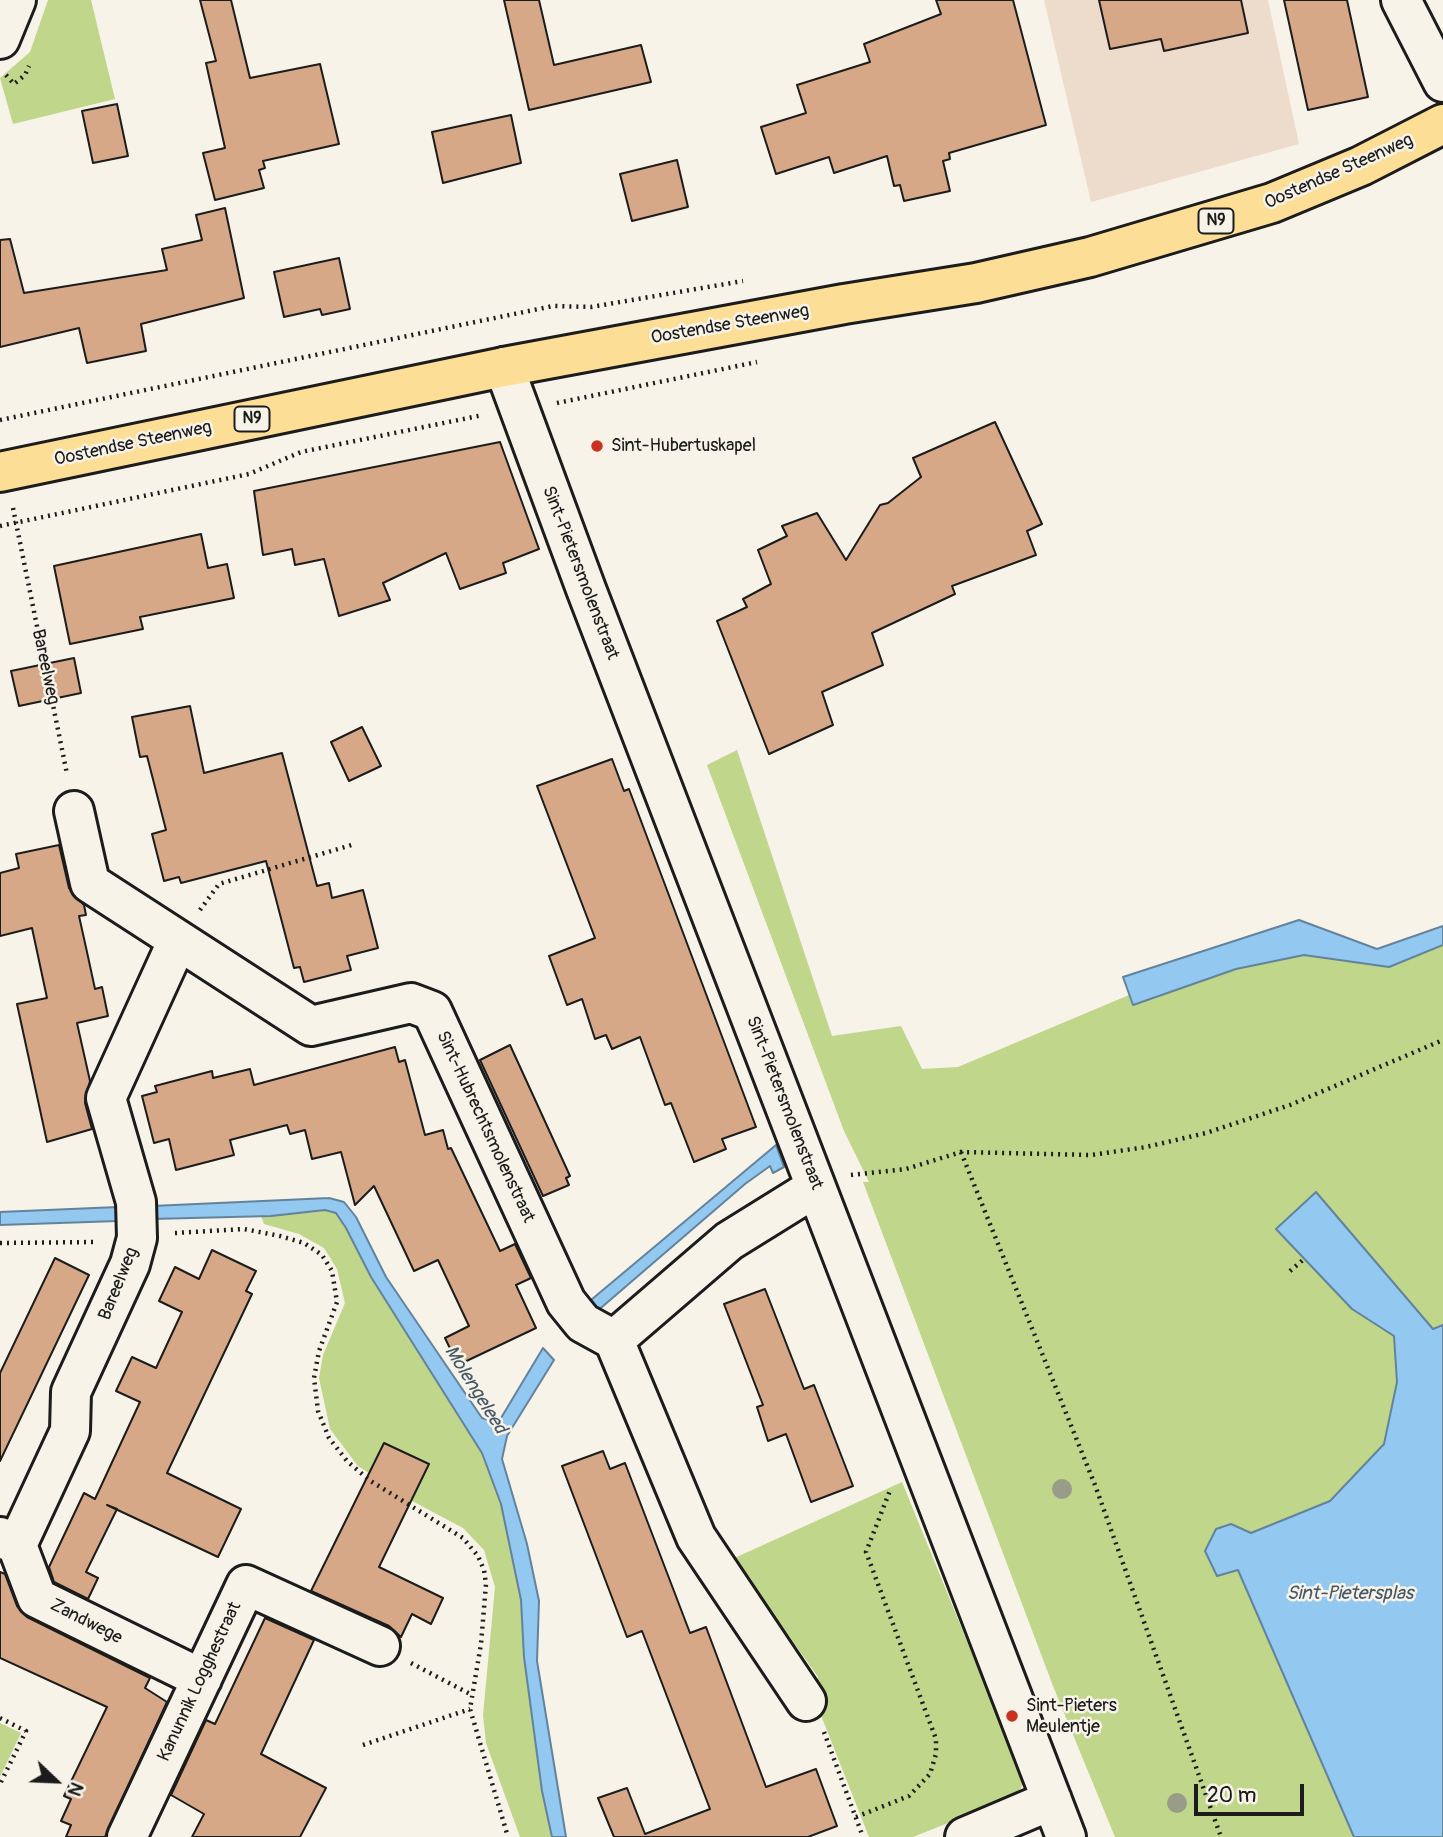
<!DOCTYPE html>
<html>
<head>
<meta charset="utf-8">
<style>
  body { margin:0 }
  #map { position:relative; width:1443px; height:1837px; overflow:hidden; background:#f7f3e8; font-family:Pangolin,sans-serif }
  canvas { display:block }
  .north { position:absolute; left:21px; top:1746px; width:70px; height:70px; -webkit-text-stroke:5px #f7f3e8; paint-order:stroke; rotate:113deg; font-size:19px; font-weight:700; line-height:28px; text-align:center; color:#1c1c1c }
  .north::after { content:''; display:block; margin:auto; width:24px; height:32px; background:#1c1c1c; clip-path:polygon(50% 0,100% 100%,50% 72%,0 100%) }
  .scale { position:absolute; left:1194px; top:1784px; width:110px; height:32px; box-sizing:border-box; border:4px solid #1c1c1c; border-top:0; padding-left:9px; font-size:21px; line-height:24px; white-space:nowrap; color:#1c1c1c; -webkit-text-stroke:5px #f7f3e8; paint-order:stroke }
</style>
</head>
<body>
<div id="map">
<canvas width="1443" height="1837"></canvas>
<div class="north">N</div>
<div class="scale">20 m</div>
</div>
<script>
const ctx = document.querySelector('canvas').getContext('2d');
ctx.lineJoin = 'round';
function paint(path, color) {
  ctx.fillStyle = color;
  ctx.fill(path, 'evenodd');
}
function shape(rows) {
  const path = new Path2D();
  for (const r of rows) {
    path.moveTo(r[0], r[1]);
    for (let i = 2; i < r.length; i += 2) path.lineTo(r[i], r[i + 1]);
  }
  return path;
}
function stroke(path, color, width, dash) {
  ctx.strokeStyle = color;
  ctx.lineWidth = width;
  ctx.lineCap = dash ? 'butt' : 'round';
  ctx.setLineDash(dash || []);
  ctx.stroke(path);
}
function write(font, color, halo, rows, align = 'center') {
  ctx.font = font + ' Pangolin,sans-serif';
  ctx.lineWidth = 5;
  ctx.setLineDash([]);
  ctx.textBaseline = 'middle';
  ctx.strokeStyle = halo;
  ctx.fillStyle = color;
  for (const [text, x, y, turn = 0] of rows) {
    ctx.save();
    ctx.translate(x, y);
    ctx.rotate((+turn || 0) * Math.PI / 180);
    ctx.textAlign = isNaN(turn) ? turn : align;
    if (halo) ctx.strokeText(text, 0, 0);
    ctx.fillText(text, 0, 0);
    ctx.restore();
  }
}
paint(shape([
  [1044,0,1268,0,1299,144,1091,202]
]), '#eddccb');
paint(shape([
  [48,0,91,0,115,99,13,124,0,78,30,52],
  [737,750,832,1036,901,1026,922,1069,958,1067,1129,995,1133,1005,1236,969,1304,955,1389,967,1443,945,1443,1837,1115,1837,1053,1686,863,1182,869,1182,844,1131,707,765],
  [325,1210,336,1213,346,1228,458,1412,482,1453,501,1504,521,1600,524,1657,542,1791,552,1837,520,1837,486,1743,483,1715,495,1587,484,1550,463,1528,414,1502,358,1466,330,1429,319,1378,323,1355,345,1303,337,1269,324,1248,299,1234,264,1224,261,1216],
  [902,1482,1024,1781,1020,1790,1008,1799,913,1837,869,1837,813,1695,818,1677,764,1601,750,1599,730,1560],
  [0,1723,21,1733,0,1777]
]), '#bfd68b');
const water = shape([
  [1299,920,1377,949,1443,926,1443,945,1389,967,1304,955,1236,969,1133,1005,1123,977,1299,920],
  [776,1145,784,1167,773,1173,770,1166,745,1184,595,1313,585,1305,776,1145],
  [1316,1192,1433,1329,1443,1325,1443,1837,1354,1837,1238,1570,1217,1576,1205,1551,1216,1529,1231,1524,1251,1533,1330,1501,1384,1444,1397,1382,1394,1336,1352,1309,1276,1229,1316,1192],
  [329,1198,344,1202,356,1217,386,1277,482,1418,492,1421,501,1418,543,1348,554,1360,507,1436,502,1459,527,1544,539,1601,537,1661,566,1837,552,1837,542,1791,524,1657,521,1600,501,1504,482,1453,371,1277,346,1228,336,1213,325,1210,271,1216,152,1219,152,1206,329,1198],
  [118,1207,118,1221,0,1225,0,1212,118,1207]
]);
paint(water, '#93c8f1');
stroke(water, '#63839c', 2);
const building = shape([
  [200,0,231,0,250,78,320,64,339,144,263,161,265,168,259,170,264,188,215,200,203,153,225,148,206,63,216,61,200,0],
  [504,0,539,0,554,65,641,45,651,82,529,110,504,0],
  [936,0,1013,0,1046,125,949,153,950,159,943,161,950,191,904,201,900,185,894,186,887,156,834,173,829,157,776,174,761,127,806,113,797,85,870,62,864,44,941,14,936,0],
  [1099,0,1241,0,1248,33,1164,51,1161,39,1110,49,1099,0],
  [1284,0,1347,0,1368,97,1308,110,1284,0],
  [117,104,128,156,93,163,82,111,117,104],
  [511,115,521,163,443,183,432,132,511,115],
  [677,160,688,207,632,221,620,174,677,160],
  [225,208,244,298,141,324,146,351,87,363,79,328,0,347,0,240,10,239,24,293,167,270,162,249,202,240,196,215,225,208],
  [339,258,350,309,322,315,320,309,284,317,274,272,339,258],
  [995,422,1042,524,1027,531,1036,555,952,586,955,594,872,633,883,665,822,692,833,725,769,754,717,621,747,607,743,599,771,584,758,550,787,536,782,526,817,513,846,560,880,505,888,503,921,477,913,458,995,422],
  [500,442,539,549,503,563,506,573,460,589,446,553,383,583,390,600,339,616,324,559,295,565,292,549,263,555,254,491,500,442],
  [201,534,208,568,227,564,234,598,140,617,143,629,70,644,54,566,201,534],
  [74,658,81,693,19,706,11,671,74,658],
  [190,706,204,773,282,753,317,886,329,883,332,898,363,890,378,948,347,956,351,970,304,982,300,967,294,968,266,861,181,883,179,877,164,881,152,834,166,830,147,756,140,757,132,717,190,706],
  [362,727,381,766,349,781,331,742,362,727],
  [612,759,624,791,629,789,756,1127,722,1139,726,1149,694,1162,671,1103,665,1105,640,1037,612,1049,606,1035,595,1039,582,999,567,1005,549,956,595,938,537,786,612,759],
  [59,845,69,888,84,905,86,915,79,916,87,952,95,989,102,987,108,1016,77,1023,90,1081,85,1103,92,1129,47,1142,17,1004,47,998,32,928,0,936,0,873,19,868,16,854,59,845],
  [510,1045,570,1176,566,1178,569,1185,543,1196,480,1060,510,1045],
  [395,1047,399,1062,405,1060,425,1135,443,1130,448,1149,451,1148,500,1251,515,1244,531,1278,516,1285,536,1328,458,1365,445,1338,469,1326,438,1260,414,1271,374,1186,355,1205,341,1152,312,1159,305,1130,290,1134,287,1125,230,1140,234,1155,176,1170,169,1139,154,1143,142,1096,157,1092,155,1086,212,1071,213,1078,250,1069,254,1085,395,1047],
  [212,1250,256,1271,246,1291,252,1294,167,1473,241,1509,218,1557,107,1505,117,1509,86,1572,98,1578,88,1599,54,1582,49,1567,84,1493,95,1499,140,1402,116,1391,132,1357,156,1368,182,1312,159,1301,175,1267,199,1279,212,1250],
  [55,1258,89,1275,0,1461,0,1373,55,1258],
  [765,1289,804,1389,814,1385,853,1486,811,1502,786,1434,768,1441,757,1407,763,1405,724,1304,765,1289],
  [384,1443,429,1464,379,1567,443,1598,431,1624,412,1614,401,1637,389,1626,311,1591,384,1443],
  [603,1451,610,1469,625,1463,690,1633,706,1627,766,1787,816,1769,837,1826,808,1837,614,1837,598,1798,627,1788,645,1834,710,1809,642,1631,627,1637,562,1466,603,1451],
  [0,1572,5,1574,17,1606,27,1617,150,1678,145,1688,167,1702,105,1837,66,1837,71,1825,61,1821,71,1799,64,1796,107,1707,0,1658,0,1572],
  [265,1618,314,1640,261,1754,326,1788,300,1837,192,1837,204,1814,171,1795,206,1720,215,1724,265,1618]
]);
paint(building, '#d6a888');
stroke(building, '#1c1c1c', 2);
const minor = shape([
  [1401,0,1443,82],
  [0,39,16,0],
  [504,367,586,589,1066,1837],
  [74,811,90,883,311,1026,411,1003,432,1011,566,1302,583,1323,614,1340,729,1241,816,1187],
  [614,1340,696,1537,806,1701],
  [0,1537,17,1545,37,1598,202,1679],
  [17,1545,70,1431,71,1392,130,1264,137,1238,136,1202,106,1098,178,940],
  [127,1837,246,1585,380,1646],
  [965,1837,1052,1800]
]);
const major = shape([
  [0,472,504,367,844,304,976,283,1090,257,1272,203,1361,166,1443,124]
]);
stroke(minor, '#1c1c1c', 44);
stroke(major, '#1c1c1c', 44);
stroke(shape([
  [6,75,14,84,25,75,29,66],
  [557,403,757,362],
  [0,420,553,306,591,307,743,281],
  [13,508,67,774],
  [0,526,249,474,301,452,483,415],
  [200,910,219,884,355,844],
  [961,1152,1095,1485,1221,1837],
  [851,1175,906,1169,961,1152,1091,1155,1146,1147,1206,1133,1290,1105,1443,1040],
  [175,1233,244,1229,280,1236,304,1243,322,1255,332,1271,337,1302,319,1351,314,1378,318,1411,329,1438,347,1461,369,1480,463,1538,478,1556,484,1570,486,1584,481,1644,470,1709,508,1837],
  [0,1243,97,1242],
  [1290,1271,1304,1259],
  [411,1663,472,1695],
  [0,1718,26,1731,0,1784],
  [824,1732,863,1837],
  [363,1745,470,1709],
  [856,1817,909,1796,930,1774,936,1754,936,1739,866,1552,891,1488]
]), '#1c1c1c', 4.5, [2, 5]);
stroke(minor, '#f7f3e8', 38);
stroke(major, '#fcde96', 38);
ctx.fillStyle = '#9a9c8a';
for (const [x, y] of [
  [1062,1489],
  [1177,1803]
]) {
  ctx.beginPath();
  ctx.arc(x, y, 10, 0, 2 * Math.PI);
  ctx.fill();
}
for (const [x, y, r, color] of [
  [597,446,7,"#c8321e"],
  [1012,1716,7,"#c8321e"]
]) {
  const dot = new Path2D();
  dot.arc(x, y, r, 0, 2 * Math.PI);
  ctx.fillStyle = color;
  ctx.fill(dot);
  stroke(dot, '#f7f3e8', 2.5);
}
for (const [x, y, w] of [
  [1216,221,35],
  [252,419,35]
]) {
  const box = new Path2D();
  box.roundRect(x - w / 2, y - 12.5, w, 25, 5);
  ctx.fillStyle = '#f7f3e8';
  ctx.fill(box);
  stroke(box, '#1c1c1c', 2);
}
write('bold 16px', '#1c1c1c', null, [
  ["N9",1216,221],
  ["N9",252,419]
]);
write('18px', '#1c1c1c', '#f7f3e8', [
  ["Oostendse Steenweg",1339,172,-24],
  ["Oostendse Steenweg",730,325,-10],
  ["Oostendse Steenweg",133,444,-12],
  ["Sint-Pietersmolenstraat",580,573,69],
  ["Bareelweg",45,667,78],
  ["Sint-Pietersmolenstraat",784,1103,69],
  ["Sint-Hubrechtsmolenstraat",485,1127,65],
  ["Bareelweg",119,1284,-68],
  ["Zandwege",86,1622,27],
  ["Kanunnik Logghestraat",200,1682,-65]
]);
write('18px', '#1c1c1c', '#f7f3e8', [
  ["Sint-Hubertuskapel",611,446],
  ["Sint-Pieters",1026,1706],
  ["Meulentje",1026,1727]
], 'left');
write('italic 19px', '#465867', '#f7f3e8', [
  ["Molengeleed",475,1390,58],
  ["Sint-Pietersplas",1350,1594]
]);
</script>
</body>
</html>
